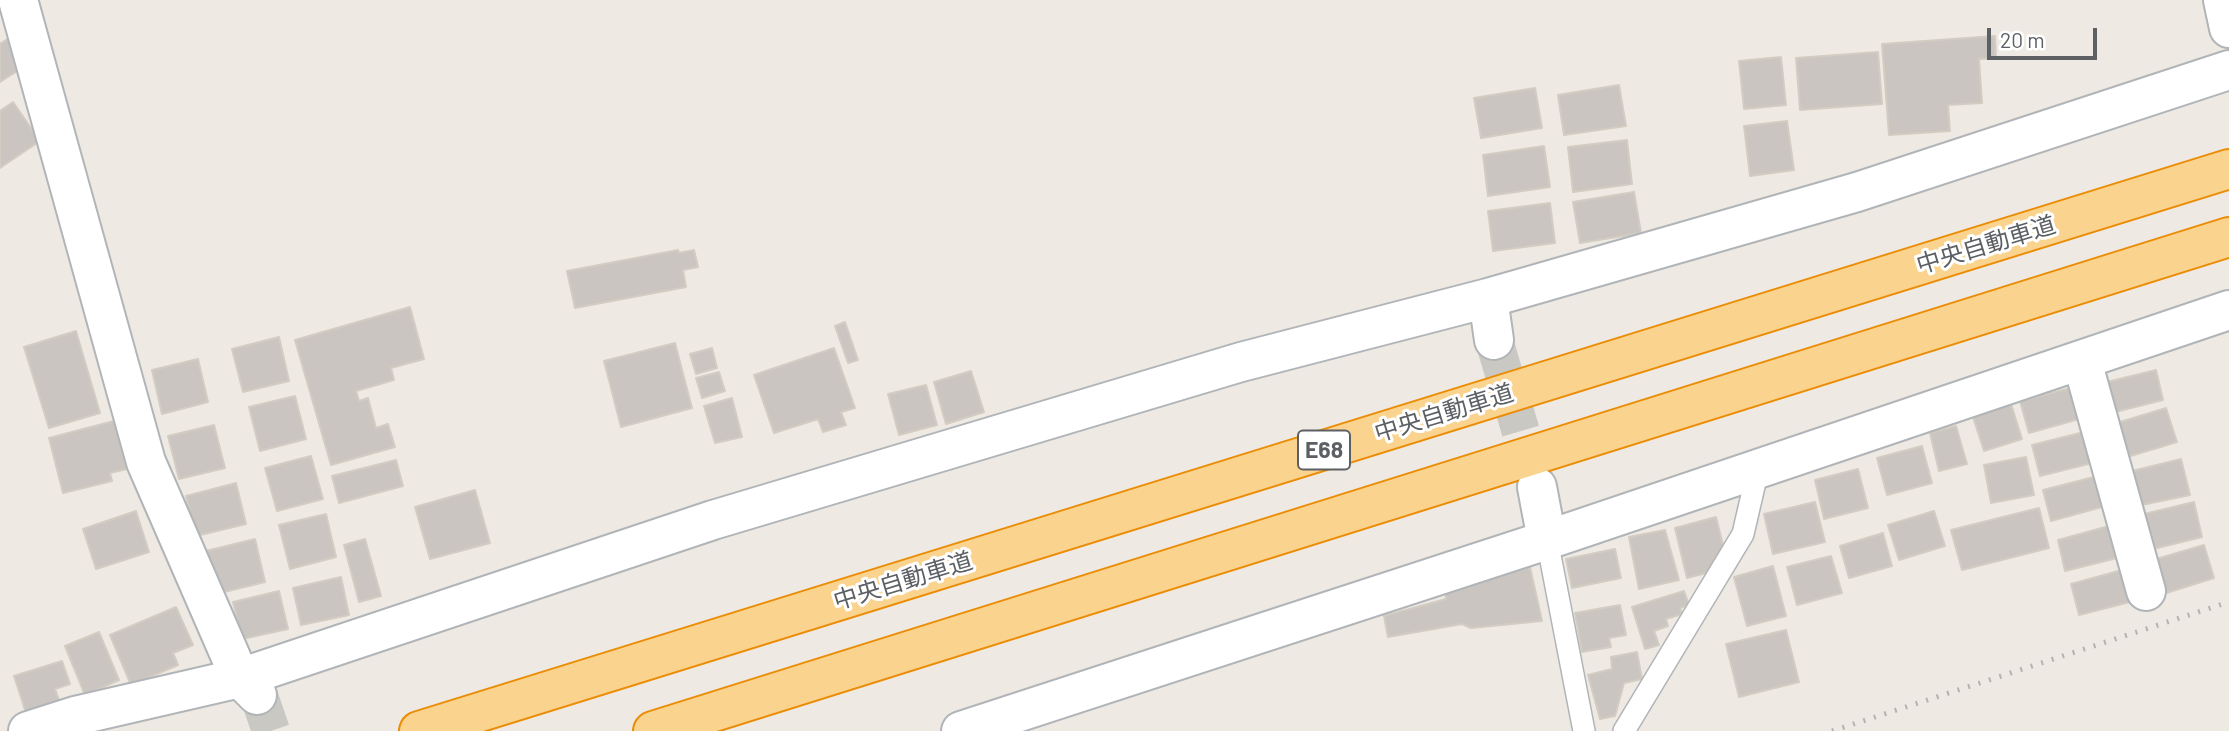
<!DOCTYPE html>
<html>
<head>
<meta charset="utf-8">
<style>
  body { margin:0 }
  #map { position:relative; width:2229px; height:731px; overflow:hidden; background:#eeeae3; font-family:Barlow,sans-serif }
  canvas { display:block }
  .scale { position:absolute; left:1987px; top:28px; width:110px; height:32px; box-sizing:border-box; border:4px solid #5c6064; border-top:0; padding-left:9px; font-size:21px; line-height:24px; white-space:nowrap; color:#5c6064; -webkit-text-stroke:5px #fff; paint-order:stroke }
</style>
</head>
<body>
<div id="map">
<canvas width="2229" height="731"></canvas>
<div class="scale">20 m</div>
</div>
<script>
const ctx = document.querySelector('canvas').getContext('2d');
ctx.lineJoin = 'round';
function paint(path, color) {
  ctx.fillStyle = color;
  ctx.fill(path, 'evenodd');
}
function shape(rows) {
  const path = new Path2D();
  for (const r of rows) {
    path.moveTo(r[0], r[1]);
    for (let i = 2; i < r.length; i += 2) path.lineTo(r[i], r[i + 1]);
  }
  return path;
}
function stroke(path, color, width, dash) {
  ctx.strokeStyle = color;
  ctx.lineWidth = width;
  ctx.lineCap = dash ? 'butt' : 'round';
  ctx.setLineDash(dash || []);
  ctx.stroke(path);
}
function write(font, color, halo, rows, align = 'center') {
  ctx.font = font + ' Barlow,"Noto Sans JP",sans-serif';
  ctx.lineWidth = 6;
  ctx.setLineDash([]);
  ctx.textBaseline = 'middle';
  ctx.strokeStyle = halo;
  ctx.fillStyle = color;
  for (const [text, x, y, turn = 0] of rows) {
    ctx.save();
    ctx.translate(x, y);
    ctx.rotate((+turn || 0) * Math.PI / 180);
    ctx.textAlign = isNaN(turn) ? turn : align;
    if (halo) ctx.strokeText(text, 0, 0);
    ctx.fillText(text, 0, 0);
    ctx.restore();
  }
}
const building = shape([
  [12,36,30,63,0,82,0,44,12,36],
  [1995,36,1996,58,1979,59,1982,103,1948,105,1950,131,1889,135,1882,44,1995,36],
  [1878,52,1882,104,1800,110,1796,58,1878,52],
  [1781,57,1786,105,1744,109,1739,61,1781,57],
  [1619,85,1626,126,1564,135,1558,95,1619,85],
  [1535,88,1542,128,1481,138,1474,98,1535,88],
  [13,102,40,141,0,168,0,111,13,102],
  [1787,121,1794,170,1750,176,1744,126,1787,121],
  [1627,140,1632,184,1573,192,1568,147,1627,140],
  [1544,146,1550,187,1488,196,1483,155,1544,146],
  [1634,192,1641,233,1580,243,1573,202,1634,192],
  [1550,203,1555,243,1493,251,1488,211,1550,203],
  [678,250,679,253,694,250,698,267,683,270,686,287,575,308,567,271,678,250],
  [410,307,424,359,391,368,394,380,356,391,359,401,368,398,376,428,388,424,395,447,331,465,295,340,410,307],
  [845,322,858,360,848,363,835,326,845,322],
  [76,331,100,413,49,428,24,347,76,331],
  [279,337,289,381,243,392,232,349,279,337],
  [675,343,692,408,621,427,604,361,675,343],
  [712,348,717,368,696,374,690,354,712,348],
  [834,348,855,408,841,412,846,425,823,432,818,419,774,433,754,375,834,348],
  [198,359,208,402,162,414,152,370,198,359],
  [2156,370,2163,400,2111,413,2103,383,2156,370],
  [971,371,984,412,946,424,934,382,971,371],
  [719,372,725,391,702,398,696,378,719,372],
  [926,385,937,425,899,435,888,394,926,385],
  [2071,388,2079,419,2029,433,2020,401,2071,388],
  [295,396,306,439,260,451,249,407,295,396],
  [732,398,742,437,715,443,704,406,732,398],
  [2011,404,2022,439,1984,451,1973,417,2011,404],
  [2166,408,2177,442,2127,457,2117,423,2166,408],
  [114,421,127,469,110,473,112,481,63,493,49,438,114,421],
  [214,425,225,468,179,479,168,436,214,425],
  [1956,426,1967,464,1939,471,1930,433,1956,426],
  [2084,432,2092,463,2040,476,2032,445,2084,432],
  [1922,446,1932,483,1887,495,1877,458,1922,446],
  [311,456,323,499,277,511,265,468,311,456],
  [2026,457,2034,495,1991,503,1984,465,2026,457],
  [2181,459,2190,495,2137,506,2128,472,2181,459],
  [396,460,403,486,339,503,332,476,396,460],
  [1858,469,1868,508,1824,519,1815,480,1858,469],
  [2094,477,2102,507,2051,521,2043,490,2094,477],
  [236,483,246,524,196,536,186,496,236,483],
  [475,490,490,543,430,559,415,507,475,490],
  [1815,502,1825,542,1773,554,1764,514,1815,502],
  [2194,502,2202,537,2149,550,2140,515,2194,502],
  [2039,508,2049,548,1962,570,1951,530,2039,508],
  [136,511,149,552,96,569,83,529,136,511],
  [1934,511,1945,546,1899,560,1888,525,1934,511],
  [326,514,336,557,290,569,279,525,326,514],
  [1716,517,1724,549,1710,572,1687,578,1675,528,1716,517],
  [2109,526,2117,558,2065,571,2058,540,2109,526],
  [1665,530,1679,580,1639,589,1629,537,1665,530],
  [1883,533,1892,566,1849,578,1840,546,1883,533],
  [255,539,265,582,216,594,206,551,255,539],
  [365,539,381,596,359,602,344,545,365,539],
  [2204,545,2214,578,2163,594,2153,560,2204,545],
  [1615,549,1621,578,1572,588,1566,559,1615,549],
  [1831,556,1842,593,1797,605,1787,567,1831,556],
  [1773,566,1786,616,1747,626,1734,577,1773,566],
  [1530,567,1542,621,1471,628,1462,624,1388,637,1384,616,1446,599,1445,590,1530,567],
  [2122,570,2130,602,2079,615,2071,584,2122,570],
  [341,577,349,615,301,625,293,588,341,577],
  [279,591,288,629,242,639,233,602,279,591],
  [1684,591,1689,605,1680,608,1682,614,1666,619,1668,626,1654,631,1659,645,1645,649,1632,607,1684,591],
  [1620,605,1626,635,1609,638,1611,647,1582,652,1575,613,1620,605],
  [176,607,193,645,173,653,178,665,131,685,110,635,176,607],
  [1786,630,1799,682,1739,697,1726,644,1786,630],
  [99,632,119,680,85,695,65,646,99,632],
  [1637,652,1642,679,1624,683,1615,716,1600,719,1588,675,1612,669,1611,657,1637,652],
  [62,661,70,684,55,689,61,705,27,716,14,676,62,661]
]);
paint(building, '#cac5c1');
stroke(building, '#d2ccc2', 2);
stroke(shape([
  [1494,340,1537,487],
  [259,696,271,731]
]), '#cac8c3', 38, [38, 19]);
const lane = shape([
  [1547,540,1584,731],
  [1624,731,1743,534,1758,469]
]);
const street = shape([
  [18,0,146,462,240,678,257,695],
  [2223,0,2229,28],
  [1488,298,1494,340],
  [2082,361,2146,591],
  [1537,487,1547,540],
  [28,731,75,716,240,678,713,520,1241,362,1488,298,1857,192,2229,70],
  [961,731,1547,540,2229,310]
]);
const highway = shape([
  [419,731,2229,169],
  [653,731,2229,237]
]);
stroke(lane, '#b1b5b8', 24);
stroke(street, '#b1b5b8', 42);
stroke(highway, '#eb8c06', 42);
stroke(lane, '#fff', 21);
stroke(street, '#fff', 38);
stroke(highway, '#fad38e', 38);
stroke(shape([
  [1832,731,2229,602]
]), '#b2b3b4', 5, [2, 9]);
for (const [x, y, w] of [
  [1324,450,52]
]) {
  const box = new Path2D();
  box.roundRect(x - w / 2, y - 19.5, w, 39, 5);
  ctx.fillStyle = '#fff';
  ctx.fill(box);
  stroke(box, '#5c6064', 2);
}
write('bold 23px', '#5c6064', null, [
  ["E68",1324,450]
]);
write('24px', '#5c6064', '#fff', [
  ["中央自動車道",1986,245,-17],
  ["中央自動車道",1444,413,-17],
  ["中央自動車道",903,581,-17]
]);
</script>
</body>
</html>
